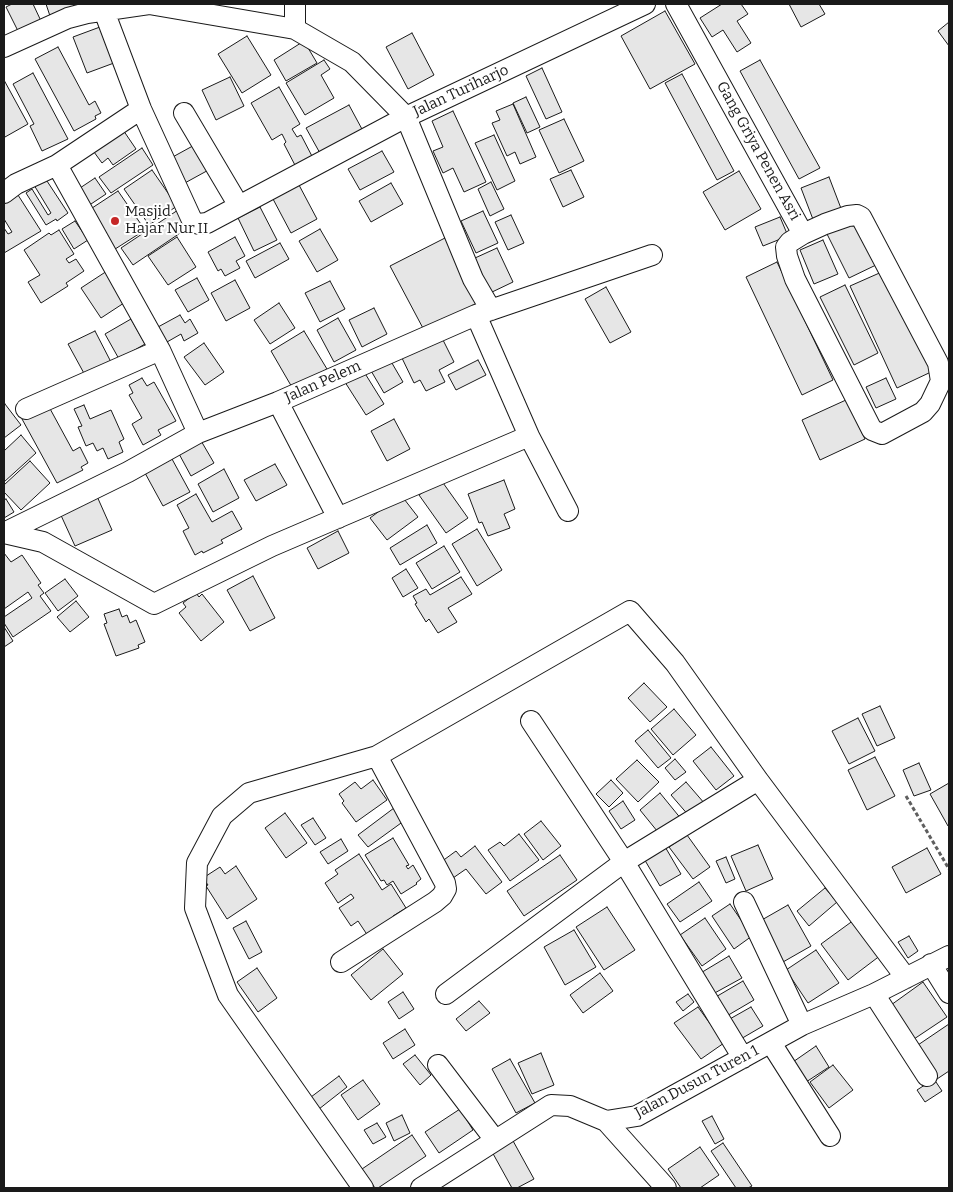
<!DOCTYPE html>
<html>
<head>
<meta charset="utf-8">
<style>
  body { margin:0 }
  #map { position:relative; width:953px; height:1192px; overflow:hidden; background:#fff; font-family:Bitter,serif }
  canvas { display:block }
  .frame { position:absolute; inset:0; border:5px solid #1a1a1a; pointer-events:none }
</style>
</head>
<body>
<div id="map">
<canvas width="953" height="1192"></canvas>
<div class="frame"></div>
</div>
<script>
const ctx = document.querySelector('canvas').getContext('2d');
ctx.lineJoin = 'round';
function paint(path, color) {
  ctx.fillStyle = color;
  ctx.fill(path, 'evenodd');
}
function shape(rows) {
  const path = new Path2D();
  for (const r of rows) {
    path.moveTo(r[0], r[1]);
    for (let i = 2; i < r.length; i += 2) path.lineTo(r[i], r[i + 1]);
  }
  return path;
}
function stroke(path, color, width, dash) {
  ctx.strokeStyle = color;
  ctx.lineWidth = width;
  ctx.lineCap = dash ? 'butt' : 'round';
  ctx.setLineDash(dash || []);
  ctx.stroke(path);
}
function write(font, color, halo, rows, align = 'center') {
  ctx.font = font + ' Bitter,serif';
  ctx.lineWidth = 4;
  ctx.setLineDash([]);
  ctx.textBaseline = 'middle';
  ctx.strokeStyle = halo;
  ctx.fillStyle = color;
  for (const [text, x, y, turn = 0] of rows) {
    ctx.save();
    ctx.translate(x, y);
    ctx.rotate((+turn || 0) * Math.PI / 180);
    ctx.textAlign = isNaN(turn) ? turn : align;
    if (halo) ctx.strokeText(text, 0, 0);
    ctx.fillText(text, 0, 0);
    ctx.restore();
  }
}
const building = shape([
  [12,4,33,4,41,21,18,31,6,7,12,4],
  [46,4,73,4,76,10,51,19,46,4],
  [722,4,741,4,748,14,737,21,751,43,737,52,723,30,712,37,700,18,722,4],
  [789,4,819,4,825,14,801,27,789,4],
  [665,11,695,64,650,89,621,36,665,11],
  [949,22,949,46,938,31,949,22],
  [100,27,114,63,87,73,73,37,100,27],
  [412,33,434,75,408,89,386,47,412,33],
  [247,36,271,75,242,93,218,54,247,36],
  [304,41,317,63,286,81,274,60,304,41],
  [58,47,89,105,95,101,101,113,95,116,96,119,74,131,35,59,58,47],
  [324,60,330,69,321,75,334,98,305,115,286,83,324,60],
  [760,60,820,168,799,179,740,71,760,60],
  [542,68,562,112,546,119,526,76,542,68],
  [33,73,68,139,42,151,30,126,34,124,13,84,33,73],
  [682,74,734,171,717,180,665,83,682,74],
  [230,77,244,106,216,120,202,90,230,77],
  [4,80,28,124,5,137,4,135,4,80],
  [279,87,300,124,292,129,297,137,301,135,314,160,297,169,284,144,286,142,282,134,272,140,251,103,279,87],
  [526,97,540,127,527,133,513,103,526,97],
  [513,104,536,157,520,164,515,152,507,156,492,123,500,120,496,111,513,104],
  [349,105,363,131,321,155,306,128,349,105],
  [453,111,486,182,464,192,453,168,443,173,433,151,443,147,432,121,453,111],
  [564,119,584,161,559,173,539,130,564,119],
  [119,124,136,149,113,165,108,158,102,163,94,152,119,124],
  [494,135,515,181,497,190,475,143,494,135],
  [200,142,214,167,183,184,169,159,200,142],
  [142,148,153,165,111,193,99,177,142,148],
  [382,151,394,172,360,190,348,169,382,151],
  [152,170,177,206,149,225,124,189,152,170],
  [571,170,584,197,563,207,550,179,571,170],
  [739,171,761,209,725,230,703,192,739,171],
  [829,177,842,211,814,222,801,188,829,177],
  [45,178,68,213,57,221,56,219,46,225,26,193,32,189,48,215,51,213,34,185,45,178],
  [95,178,106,194,85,208,74,192,95,178],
  [491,182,504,209,490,216,478,189,491,182],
  [391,183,403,204,371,222,359,201,391,183],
  [299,185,317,219,291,233,273,199,299,185],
  [118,191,145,230,112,251,86,212,118,191],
  [18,195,41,231,4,253,4,228,8,234,12,232,4,219,4,204,18,195],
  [260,207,277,240,254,251,238,218,260,207],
  [178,210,189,227,133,265,121,248,178,210],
  [483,211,498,243,476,253,461,221,483,211],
  [511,215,524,243,508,250,495,222,511,215],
  [780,217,788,236,763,246,755,227,780,217],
  [853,219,876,265,849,278,826,232,853,219],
  [75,221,88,240,74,249,62,229,75,221],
  [320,229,338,260,317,272,299,241,320,229],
  [59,230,74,254,66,259,69,263,76,259,84,271,66,283,68,286,41,303,28,282,40,275,24,250,49,233,51,235,59,230],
  [177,237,196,267,168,285,148,256,177,237],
  [235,237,245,256,236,261,240,268,225,276,221,269,218,271,208,252,235,237],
  [445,238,480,303,425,332,390,266,445,238],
  [823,240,838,274,814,284,800,250,823,240],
  [280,243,289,259,255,278,246,261,280,243],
  [497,248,513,282,490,293,475,258,497,248],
  [777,262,833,380,802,395,746,277,777,262],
  [107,271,127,301,101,318,81,288,107,271],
  [884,271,931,372,897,388,850,286,884,271],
  [197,278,209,300,188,312,175,290,197,278],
  [235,280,250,308,226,321,211,293,235,280],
  [330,281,345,309,320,322,305,293,330,281],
  [845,285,878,353,854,365,820,297,845,285],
  [606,287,631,332,610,343,585,299,606,287],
  [279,303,295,328,270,344,254,320,279,303],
  [374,308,387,334,362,347,349,320,374,308],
  [180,315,185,323,190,319,198,333,184,341,181,334,167,342,158,327,180,315],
  [338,318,356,350,334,362,317,330,338,318],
  [131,319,145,344,119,359,105,334,131,319],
  [95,331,112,364,86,377,68,344,95,331],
  [304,331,327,369,293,389,271,351,304,331],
  [441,336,454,362,439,370,445,382,426,391,420,380,414,383,401,356,441,336],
  [204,343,224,372,205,385,184,357,204,343],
  [389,358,403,382,384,393,370,369,389,358],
  [478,360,486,375,456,390,448,375,478,360],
  [361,367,384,404,366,415,343,379,361,367],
  [142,378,147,386,154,382,176,421,158,430,161,435,143,445,132,424,142,418,129,395,133,393,129,385,142,378],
  [886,378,896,399,876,408,866,387,886,378],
  [846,400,865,439,820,460,802,420,846,400],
  [5,404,21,425,4,438,4,405,5,404],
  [48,405,73,451,80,447,88,463,81,467,83,470,57,483,22,419,48,405],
  [84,405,90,419,111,410,124,439,119,442,123,452,108,459,103,448,97,451,93,443,86,446,78,427,82,426,74,409,84,405],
  [394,419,410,449,387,461,371,431,394,419],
  [21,435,36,453,4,482,4,451,21,435],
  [200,439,214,463,191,476,178,452,200,439],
  [172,459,190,492,163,506,145,473,172,459],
  [30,461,50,483,21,510,4,492,4,485,30,461],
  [275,464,287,485,256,501,244,480,275,464],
  [224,469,239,498,213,512,198,484,224,469],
  [441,480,468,518,446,533,419,495,441,480],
  [504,480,515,509,504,514,510,528,488,536,482,522,479,523,468,494,504,480],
  [96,494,112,530,75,546,59,511,96,494],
  [196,494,212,522,232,511,242,529,221,540,223,543,203,553,202,551,195,555,183,531,189,528,177,505,196,494],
  [401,495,418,517,387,540,370,518,401,495],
  [6,499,14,512,4,518,4,500,6,499],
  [427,525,437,543,400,565,390,548,427,525],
  [477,529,502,570,477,586,452,544,477,529],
  [338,531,349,553,318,569,307,548,338,531],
  [444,546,460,572,432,589,416,563,444,546],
  [4,553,11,562,22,555,41,583,38,585,44,593,40,596,51,611,13,637,4,623,4,617,32,598,28,592,4,609,4,553],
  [406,569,418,588,403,597,392,578,406,569],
  [253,576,275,618,250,631,227,590,253,576],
  [461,577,472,594,448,608,457,622,438,633,429,619,426,622,415,604,417,603,413,596,426,589,430,595,461,577],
  [65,579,78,596,58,611,45,593,65,579],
  [196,593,199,597,202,594,224,622,201,641,179,613,186,607,183,603,196,593],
  [76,601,89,617,70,632,57,617,76,601],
  [119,609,122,617,127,615,130,623,136,620,145,642,138,645,139,648,116,656,104,624,107,623,104,614,119,609],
  [4,627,13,641,4,647,4,627],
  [644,683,667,707,650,722,628,698,644,683],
  [880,706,895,738,877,746,862,714,880,706],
  [674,709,696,735,673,755,651,729,674,709],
  [858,718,875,751,849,764,832,731,858,718],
  [648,730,671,758,658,768,635,741,648,730],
  [711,747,734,776,716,790,693,761,711,747],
  [875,757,895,796,867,810,848,770,875,757],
  [675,759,686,772,675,780,665,768,675,759],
  [637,760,659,782,638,802,616,779,637,760],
  [919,763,931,790,914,796,903,770,919,763],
  [373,780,387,800,356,822,342,803,344,801,339,794,355,782,361,789,373,780],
  [611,780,623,793,609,807,596,794,611,780],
  [686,782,705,804,690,817,671,795,686,782],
  [949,783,949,826,948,826,930,794,949,783],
  [660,793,682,820,662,837,640,810,660,793],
  [623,801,635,820,621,829,609,811,623,801],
  [398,805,408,818,368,847,358,835,398,805],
  [285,813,307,843,286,858,265,828,285,813],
  [313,818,326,838,315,845,301,825,313,818],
  [541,821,561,846,543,860,524,834,541,821],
  [519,834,539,860,510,881,488,850,500,842,504,846,519,834],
  [687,835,710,867,693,879,669,847,687,835],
  [393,838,409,865,406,866,408,869,413,865,421,879,416,883,417,884,401,894,393,881,387,885,384,880,381,881,365,855,393,838],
  [341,839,348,851,328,864,320,852,341,839],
  [664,845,681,874,660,886,643,857,664,845],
  [758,845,773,879,746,891,731,856,758,845],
  [475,846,502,882,486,894,466,869,453,878,441,862,456,851,461,857,475,846],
  [927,848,941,874,906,893,892,867,927,848],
  [359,854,382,890,391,884,406,908,393,916,395,918,368,936,358,921,351,926,339,908,354,898,351,894,338,903,325,883,338,874,335,870,359,854],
  [560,855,577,880,524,916,507,891,560,855],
  [726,857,735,879,726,883,716,861,726,857],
  [236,866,257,899,227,919,206,886,208,885,203,878,220,867,225,874,236,866],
  [699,882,712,901,680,922,667,904,699,882],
  [825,888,837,902,809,926,797,911,825,888],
  [730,904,752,936,734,949,712,916,730,904],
  [788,905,811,946,783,962,760,921,788,905],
  [607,907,635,950,604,970,576,927,607,907],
  [705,918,726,949,702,966,680,935,705,918],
  [854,920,881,955,848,980,821,944,854,920],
  [246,921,262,952,249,959,233,928,246,921],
  [574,930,596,967,565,985,544,947,574,930],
  [909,936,918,951,908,958,898,942,909,936],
  [383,949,403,974,371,1000,351,975,383,949],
  [816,950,839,983,808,1003,786,970,816,950],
  [729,956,742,978,711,995,699,974,729,956],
  [257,968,277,998,258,1012,237,982,257,968],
  [600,973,613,991,583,1013,570,995,600,973],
  [743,981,754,1000,725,1017,714,998,743,981],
  [923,982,947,1017,914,1039,891,1005,923,982],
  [403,992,414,1009,399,1019,388,1002,403,992],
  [688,994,694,1002,683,1011,676,1002,688,994],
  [479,1001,490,1013,466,1031,456,1019,479,1001],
  [698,1007,724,1043,701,1059,674,1023,698,1007],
  [751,1007,763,1026,739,1040,728,1020,751,1007],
  [949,1024,949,1071,937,1079,915,1047,949,1024],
  [405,1029,415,1045,393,1059,383,1043,405,1029],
  [816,1046,829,1067,803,1084,790,1064,816,1046],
  [541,1053,554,1085,532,1094,518,1063,541,1053],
  [415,1055,431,1075,420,1085,403,1064,415,1055],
  [510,1059,535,1103,516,1113,492,1069,510,1059],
  [833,1065,853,1090,829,1108,810,1082,833,1065],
  [339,1076,347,1087,319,1109,311,1097,339,1076],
  [934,1079,942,1091,925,1102,917,1090,934,1079],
  [363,1080,380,1104,358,1120,341,1095,363,1080],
  [460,1109,473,1130,439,1153,425,1132,460,1109],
  [402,1115,410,1133,394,1141,386,1123,402,1115],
  [712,1116,724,1139,715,1144,702,1121,712,1116],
  [377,1123,386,1137,373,1144,364,1130,377,1123],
  [412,1135,426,1156,378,1188,375,1188,362,1169,412,1135],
  [512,1139,534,1179,517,1188,512,1188,491,1150,512,1139],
  [723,1143,752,1186,748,1188,736,1188,711,1151,723,1143],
  [700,1147,719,1175,700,1188,681,1188,668,1169,700,1147]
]);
paint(building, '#e6e6e6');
stroke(building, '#1a1a1a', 1);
const minor = shape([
  [676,4,803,234,790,242,786,247,787,256,795,279,872,430,882,434,923,412,930,404,941,381,938,363,861,217,857,215,848,216,825,224,803,234],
  [104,11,141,109,191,218,194,222,199,224,207,223,406,117,473,279,491,310],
  [295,29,295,4],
  [4,47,68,18,87,13,149,4,295,29,352,62,406,117,645,4],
  [184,113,239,206],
  [57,165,160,350,198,433],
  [4,193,16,184,57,165,141,109],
  [476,315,529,436,568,511],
  [278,402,338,518],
  [26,409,160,350],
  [4,533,128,472,198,433,278,402,476,315,652,255],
  [4,533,43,542,154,604,272,546,529,436],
  [531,721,624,862,743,1058],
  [744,902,802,1025],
  [341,962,435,902,442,896,446,889,445,883,377,756],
  [931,964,949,993],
  [446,994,624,862,758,780],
  [874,994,927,1076],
  [771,1043,830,1136],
  [438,1065,495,1140],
  [606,1121,666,1188],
  [363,1188,228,995,195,908,197,863,222,816,249,793,377,756,630,611,675,663,758,780,906,978],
  [421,1188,551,1105,570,1106,606,1121,637,1116,802,1025,874,994,949,956]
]);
stroke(minor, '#1a1a1a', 22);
stroke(shape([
  [906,796,949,869]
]), '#5f5f5f', 3, [4, 2.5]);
stroke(minor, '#fff', 20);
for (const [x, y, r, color] of [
  [115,221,5,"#c62828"]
]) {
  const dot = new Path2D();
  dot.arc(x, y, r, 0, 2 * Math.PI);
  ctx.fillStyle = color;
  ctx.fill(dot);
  stroke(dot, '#fff', 2);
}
write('15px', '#1a1a1a', '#fff', [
  ["Jalan Turiharjo",461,91,-25],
  ["Gang Griya Penen Asri",758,151,61],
  ["Jalan Pelem",323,382,-24],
  ["Jalan Dusun Turen 1",697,1082,-28]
]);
write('15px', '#1a1a1a', '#fff', [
  ["Masjid",125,212],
  ["Hajar Nur II",125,229]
], 'left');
</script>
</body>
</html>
